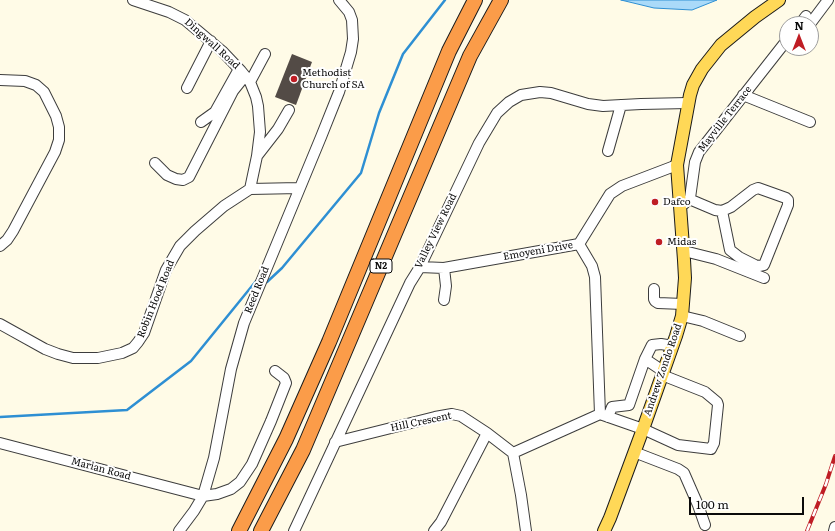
<!DOCTYPE html>
<html>
<head>
<meta charset="utf-8">
<style>
  body { margin:0 }
  #map { position:relative; width:835px; height:531px; overflow:hidden; background:#fffbe7; font-family:Literata,serif }
  canvas { display:block }
  .north { position:absolute; left:779px; top:16px; width:40px; height:40px; box-sizing:border-box; background:#fff; border:1px solid #9d9d9d; border-radius:50%; rotate:0deg; font-size:11px; font-weight:700; line-height:16px; text-align:center; color:#0a0a0a }
  .north::after { content:''; display:block; margin:auto; width:14px; height:18px; background:#bf1d24; clip-path:polygon(50% 0,100% 100%,50% 72%,0 100%) }
  .scale { position:absolute; left:689px; top:497px; width:115px; height:18px; box-sizing:border-box; border:2px solid #0a0a0a; border-top:0; padding-left:5px; font-size:12px; line-height:14px; white-space:nowrap; color:#0a0a0a; -webkit-text-stroke:3px #fff; paint-order:stroke }
</style>
</head>
<body>
<div id="map">
<canvas width="835" height="531"></canvas>
<div class="north">N</div>
<div class="scale">100 m</div>
</div>
<script>
const ctx = document.querySelector('canvas').getContext('2d');
ctx.lineJoin = 'round';
function paint(path, color) {
  ctx.fillStyle = color;
  ctx.fill(path, 'evenodd');
}
function shape(rows) {
  const path = new Path2D();
  for (const r of rows) {
    path.moveTo(r[0], r[1]);
    for (let i = 2; i < r.length; i += 2) path.lineTo(r[i], r[i + 1]);
  }
  return path;
}
function stroke(path, color, width, dash) {
  ctx.strokeStyle = color;
  ctx.lineWidth = width;
  ctx.lineCap = dash ? 'butt' : 'round';
  ctx.setLineDash(dash || []);
  ctx.stroke(path);
}
function write(font, color, halo, rows, align = 'center') {
  ctx.font = font + ' Literata,serif';
  ctx.lineWidth = 4;
  ctx.setLineDash([]);
  ctx.textBaseline = 'middle';
  ctx.strokeStyle = halo;
  ctx.fillStyle = color;
  for (const [text, x, y, turn = 0] of rows) {
    ctx.save();
    ctx.translate(x, y);
    ctx.rotate((+turn || 0) * Math.PI / 180);
    ctx.textAlign = isNaN(turn) ? turn : align;
    if (halo) ctx.strokeText(text, 0, 0);
    ctx.fillText(text, 0, 0);
    ctx.restore();
  }
}
const water = shape([
  [621,0,717,0,692,10,654,8,621,0]
]);
paint(water, '#aadaf9');
stroke(water, '#2e8fd3', 1);
stroke(shape([
  [267,282,282,268,361,173,379,113,403,54,445,0],
  [0,417,127,410,191,361,256,281]
]), '#2e8fd3', 2.5);
paint(shape([
  [292,54,312,62,296,105,275,97]
]), '#534b46');
const minor = shape([
  [133,0,169,12,185,20,222,51,241,71,250,82,256,97,258,106,260,132,257,156,250,189,299,188],
  [800,24,806,16],
  [810,24,828,0],
  [0,80,25,81,36,85,44,92,56,116,59,127,59,140,55,152,13,231,7,240,0,246],
  [250,82,265,54],
  [187,88,211,41],
  [743,95,810,122],
  [201,122,215,112,239,69],
  [608,151,621,105],
  [257,156,278,129,289,110],
  [155,163,167,175,176,179,183,180,189,177,233,91,245,76],
  [689,199,715,210,722,211,731,207,753,190,758,188,786,198,788,200,788,205,764,265,759,266,755,265,739,257,730,250,722,211],
  [684,204,690,198,695,162,699,152,787,40],
  [579,244,592,266,595,277,600,414],
  [579,244,610,194,622,186,677,165],
  [684,251,716,259,764,278],
  [420,267,444,268,579,244],
  [444,268,446,286,444,300],
  [654,289,654,299,655,301,658,303,683,304],
  [682,316,703,321,740,336],
  [0,324,45,349,58,354,73,358,98,358,122,353,133,348,138,342,144,333,166,270,180,246,195,231,224,206,250,189],
  [645,359,663,371],
  [608,417,612,407,629,405,645,359,652,345,661,344,673,346],
  [335,442,435,417,452,414,461,416,487,433,513,453,521,495,526,531],
  [0,443,203,496,217,494,231,489,240,482,252,464,271,421,286,383,284,378,275,371],
  [634,452,678,469,684,473,698,505,705,525],
  [513,453,600,414,643,429,678,445,711,449,714,443,718,405,717,402,705,392,662,375],
  [179,531,194,511,203,496,214,458,231,369,244,323,321,137,339,92,351,52,353,39,352,20,349,12,339,0],
  [294,531,410,283,420,267,479,143,497,113,509,102,521,95,540,92,551,93,588,104,603,106,641,104,688,103],
  [434,531,441,522,487,433],
  [834,531,835,527]
]);
const major = shape([
  [604,531,610,518,643,429,676,336,682,316,685,278,684,260,677,165,690,95,693,85,702,69,721,45,755,17,779,0]
]);
const highway = shape([
  [239,531,286,439,329,342,449,51,475,0],
  [261,531,303,450,470,56,501,0]
]);
stroke(minor, '#3d3d3d', 12);
stroke(major, '#1b1b1b', 14);
stroke(highway, '#1b1b1b', 16);
stroke(minor, '#fff', 10);
stroke(major, '#ffd857', 12);
stroke(highway, '#fb9c49', 14);
const rail = shape([
  [807,531,826,484,835,456]
]);
stroke(rail, '#bf1d24', 4);
stroke(rail, '#fff', 2.5, [8]);
for (const [x, y, r, color] of [
  [294,79,4,"#bf1d24"],
  [655,202,4,"#bf1d24"],
  [659,242,4,"#bf1d24"]
]) {
  const dot = new Path2D();
  dot.arc(x, y, r, 0, 2 * Math.PI);
  ctx.fillStyle = color;
  ctx.fill(dot);
  stroke(dot, '#fff', 1.5);
}
for (const [x, y, w] of [
  [381,266,22]
]) {
  const box = new Path2D();
  box.roundRect(x - w / 2, y - 7, w, 14, 3);
  ctx.fillStyle = '#fff';
  ctx.fill(box);
  stroke(box, '#0a0a0a', 1);
}
write('bold 9px', '#0a0a0a', null, [
  ["N2",381,266]
]);
write('10px', '#0a0a0a', '#fff', [
  ["Dingwall Road",212,44,42],
  ["Mayville Terrace",725,119,-52],
  ["Valley View Road",436,231,-64],
  ["Emoyeni Drive",538,251,-10],
  ["Reed Road",257,290,-68],
  ["Robin Hood Road",156,299,-68],
  ["Andrew Zondo Road",663,370,-71],
  ["Hill Crescent",421,422,-12],
  ["Marian Road",101,469,15]
]);
write('10px', '#0a0a0a', '#fff', [
  ["Methodist",302,73],
  ["Church of SA",302,85],
  ["Dafco",663,202],
  ["Midas",667,242]
], 'left');
</script>
</body>
</html>
